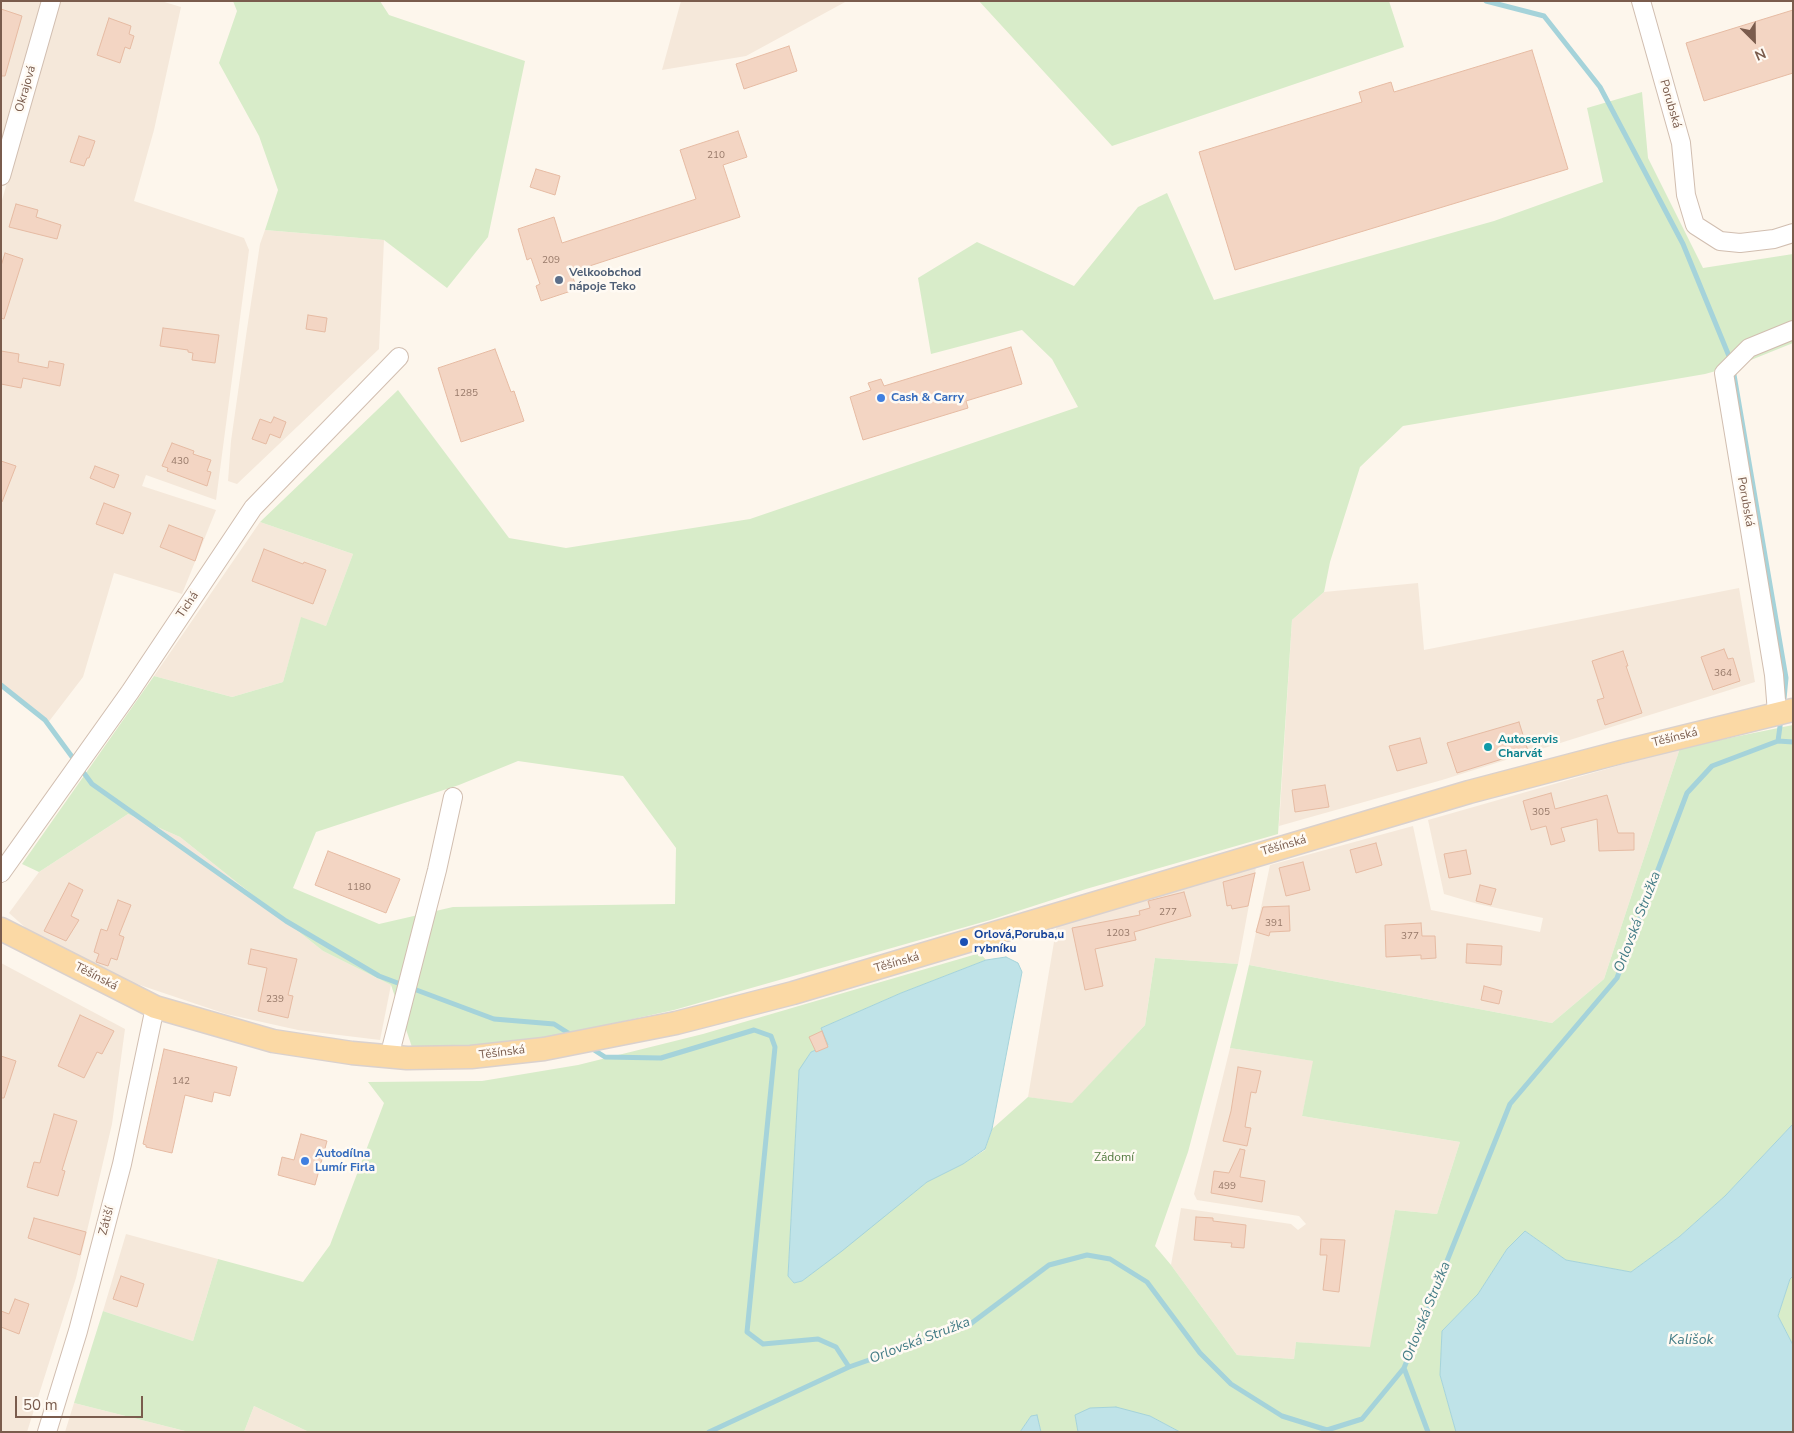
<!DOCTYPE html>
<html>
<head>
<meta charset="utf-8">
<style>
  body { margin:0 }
  #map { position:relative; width:1794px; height:1433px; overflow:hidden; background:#fdf6ec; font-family:"Nunito Sans",sans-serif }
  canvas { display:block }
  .frame { position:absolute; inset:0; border:2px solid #7a5c4d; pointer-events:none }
  .north { position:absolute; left:1729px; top:15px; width:50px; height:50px; -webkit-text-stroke:4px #fffaf3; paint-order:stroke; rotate:157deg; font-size:14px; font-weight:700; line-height:20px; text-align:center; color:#7a5c4d }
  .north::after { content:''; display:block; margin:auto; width:18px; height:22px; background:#7a5c4d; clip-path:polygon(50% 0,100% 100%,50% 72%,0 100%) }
  .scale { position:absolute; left:15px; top:1396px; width:128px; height:22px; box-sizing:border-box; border:2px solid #7a5c4d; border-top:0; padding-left:6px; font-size:15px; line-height:18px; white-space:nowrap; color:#7a5c4d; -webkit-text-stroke:4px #fffaf3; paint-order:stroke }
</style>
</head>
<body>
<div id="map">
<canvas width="1794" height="1433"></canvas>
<div class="frame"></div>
<div class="north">N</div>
<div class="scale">50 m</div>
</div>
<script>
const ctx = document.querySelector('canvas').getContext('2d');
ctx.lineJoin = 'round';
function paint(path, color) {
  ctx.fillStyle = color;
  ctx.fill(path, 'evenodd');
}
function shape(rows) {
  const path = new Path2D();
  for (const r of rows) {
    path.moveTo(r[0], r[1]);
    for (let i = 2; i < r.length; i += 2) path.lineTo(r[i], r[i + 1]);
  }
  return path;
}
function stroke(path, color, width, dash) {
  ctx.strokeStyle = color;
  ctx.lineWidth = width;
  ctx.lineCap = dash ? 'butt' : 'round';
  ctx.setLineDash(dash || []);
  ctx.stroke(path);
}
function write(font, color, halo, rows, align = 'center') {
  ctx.font = font + ' "Nunito Sans",sans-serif';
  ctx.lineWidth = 5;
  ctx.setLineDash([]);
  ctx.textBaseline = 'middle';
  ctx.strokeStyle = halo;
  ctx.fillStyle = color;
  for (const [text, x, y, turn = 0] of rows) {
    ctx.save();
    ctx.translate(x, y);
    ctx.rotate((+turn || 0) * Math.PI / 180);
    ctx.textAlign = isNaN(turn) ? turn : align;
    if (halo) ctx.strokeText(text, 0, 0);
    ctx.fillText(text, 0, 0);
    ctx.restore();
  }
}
paint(shape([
  [1,1,41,1,1,145],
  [57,1,161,1,181,7,154,130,134,201,244,238,249,250,216,500,146,475,142,486,216,510,182,594,114,573,83,677,47,724,1,688,1,204],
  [681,1,847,1,746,56,662,70],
  [265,230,384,240,379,349,237,484,228,481,231,441,247,329,260,244],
  [260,522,353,554,326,626,301,618,283,682,232,697,154,676],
  [1418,583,1424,650,1739,588,1755,682,1442,780,1279,826,1292,620,1324,592],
  [1680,748,1604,979,1552,1023,1249,965,1270,865,1413,826,1431,910,1540,932,1543,918,1478,904,1444,894,1428,820],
  [128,814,180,837,323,951,391,985,380,1040,298,1030,226,1014,122,979,36,937,9,913,39,872],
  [1256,867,1238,964,1155,958,1145,1025,1072,1104,1028,1097,1057,924],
  [1,963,125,1029,112,1124,76,1278,27,1432,1,1432],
  [1230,1048,1314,1061,1302,1116,1460,1142,1437,1214,1395,1210,1371,1348,1296,1342,1294,1359,1237,1355,1171,1265,1181,1208,1291,1224,1298,1230,1306,1224,1299,1216,1197,1200,1194,1194],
  [126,1234,218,1259,193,1341,103,1311],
  [74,1403,189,1432,65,1432],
  [254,1406,309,1432,244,1432]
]), '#f5e8da');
paint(shape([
  [233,1,380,1,389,15,525,61,488,237,447,288,384,240,265,230,278,190,259,136,219,63,237,11],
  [979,1,1389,1,1404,47,1112,146],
  [1642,92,1648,158,1703,268,1793,254,1793,343,1741,364,1705,374,1403,426,1360,467,1330,562,1324,592,1292,620,1278,834,1086,889,990,920,674,1010,529,1042,413,1050,391,985,323,951,180,837,128,814,39,872,22,864,154,676,232,697,283,682,301,617,326,626,353,554,260,522,398,390,509,538,566,548,750,519,1078,407,1052,359,1022,330,931,354,918,278,977,242,1074,286,1138,207,1167,193,1214,300,1494,221,1603,182,1587,108],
  [518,761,623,776,676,848,675,904,453,907,379,924,293,888,316,832,459,785],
  [1793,725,1793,1124,1725,1196,1679,1237,1631,1272,1566,1260,1525,1231,1507,1249,1478,1294,1442,1331,1440,1375,1456,1432,1180,1432,1150,1416,1075,1415,1078,1432,1041,1432,1037,1416,1031,1416,1020,1432,309,1432,254,1406,244,1432,189,1432,74,1403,103,1311,193,1341,218,1259,303,1282,330,1245,384,1103,368,1082,482,1081,578,1065,703,1034,980,953,986,960,901,993,821,1028,828,1045,811,1052,799,1071,788,1276,794,1283,802,1281,927,1182,963,1164,985,1150,992,1129,1028,1097,1072,1103,1145,1025,1155,958,1238,964,1188,1152,1155,1246,1171,1265,1237,1355,1294,1359,1296,1342,1370,1347,1395,1210,1437,1214,1460,1142,1302,1116,1313,1061,1230,1048,1249,965,1552,1023,1604,979,1680,748],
  [1793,1276,1793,1345,1778,1316,1790,1279]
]), '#d8ecc9');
const water = shape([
  [1006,957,1018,963,1022,972,992,1129,985,1149,963,1164,927,1182,842,1251,802,1281,794,1283,788,1276,799,1070,811,1052,828,1045,821,1028,901,993,986,960,1006,957],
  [1793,1124,1793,1276,1790,1279,1778,1316,1793,1345,1793,1432,1456,1432,1440,1375,1442,1331,1478,1294,1507,1249,1525,1231,1566,1260,1631,1272,1679,1237,1725,1196,1793,1124],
  [1116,1407,1150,1416,1180,1432,1078,1432,1075,1415,1090,1408,1116,1407],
  [1037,1415,1041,1432,1020,1432,1031,1416,1037,1415]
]);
paint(water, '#bfe3e8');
stroke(water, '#a5d3da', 1);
stroke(shape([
  [1486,1,1544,16,1600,87,1683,244,1731,361],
  [1733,369,1786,678,1784,699],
  [1,685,45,720,92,784,286,921,379,976,494,1019,554,1024,573,1036],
  [1778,741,1781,719],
  [591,1048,605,1057,661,1058,754,1030,771,1036,775,1047,747,1332,763,1344,818,1339,836,1347,849,1367],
  [1404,1368,1428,1432],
  [709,1432,849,1367,969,1325,1049,1265,1087,1255,1110,1259,1147,1282,1200,1353,1231,1384,1282,1416,1327,1430,1362,1419,1404,1368,1510,1104,1617,978,1687,793,1712,766,1778,741,1793,742]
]), '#a5d3da', 5);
const building = shape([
  [1,9,22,16,5,76,1,76,1,9],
  [1793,10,1793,73,1704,101,1686,43,1793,10],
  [109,18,131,26,129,34,134,36,130,49,125,47,120,63,97,55,109,18],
  [789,46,797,71,744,89,736,64,789,46],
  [1532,50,1568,169,1235,270,1199,152,1362,102,1359,92,1391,82,1394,92,1532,50],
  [738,131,747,157,723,165,740,217,571,272,577,289,541,301,536,286,540,284,531,258,527,260,518,229,554,217,562,243,696,199,680,150,738,131],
  [79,136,95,141,89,158,87,158,84,166,70,162,79,136],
  [536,169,560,176,555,195,530,187,536,169],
  [16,204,38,210,36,217,61,225,57,239,9,227,16,204],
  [5,253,23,259,4,319,1,318,1,266,5,253],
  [308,315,327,318,325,332,306,329,308,315],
  [163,328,219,335,215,363,192,360,193,353,188,352,188,350,160,346,163,328],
  [1011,347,1022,384,966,401,968,408,863,440,850,397,871,390,868,383,881,379,884,386,1011,347],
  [495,349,511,392,514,391,524,421,461,442,438,368,495,349],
  [1,351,19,354,18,362,48,368,49,361,64,364,60,386,23,378,21,388,1,384,1,351],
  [274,417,286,422,280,438,270,434,266,444,252,439,260,419,271,423,274,417],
  [172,443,194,451,193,454,211,460,207,471,211,472,207,486,167,471,168,468,162,466,172,443],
  [1,461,16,466,2,502,1,502,1,461],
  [95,466,119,475,114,488,90,478,95,466],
  [104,503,131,513,123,534,96,524,104,503],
  [169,525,203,538,195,561,160,547,169,525],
  [264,549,303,564,304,562,326,570,313,604,252,581,264,549],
  [1724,649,1728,659,1733,658,1740,681,1713,690,1701,657,1724,649],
  [1623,651,1628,666,1626,666,1642,713,1605,725,1597,700,1604,698,1592,661,1623,651],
  [1519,722,1528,751,1457,773,1447,743,1519,722],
  [1420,738,1427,763,1397,771,1389,746,1420,738],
  [1325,785,1329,807,1295,812,1292,790,1325,785],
  [1551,793,1555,809,1607,795,1618,833,1634,833,1634,850,1599,851,1597,819,1561,828,1565,841,1551,845,1546,826,1531,830,1523,801,1551,793],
  [1376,843,1382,865,1356,873,1350,850,1376,843],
  [1466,850,1471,874,1449,878,1444,854,1466,850],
  [328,851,400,879,386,913,315,885,328,851],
  [1303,862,1310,890,1286,896,1279,868,1303,862],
  [1255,873,1248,906,1232,909,1231,905,1227,906,1223,882,1255,873],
  [69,883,83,890,71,916,79,920,66,941,44,931,69,883],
  [1480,885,1496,889,1491,905,1476,901,1480,885],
  [1184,892,1191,916,1134,932,1136,940,1095,949,1103,986,1085,990,1072,928,1140,915,1139,911,1150,908,1148,901,1184,892],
  [118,900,131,905,119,935,124,937,117,960,111,958,108,966,96,962,99,954,94,952,101,929,107,931,118,900],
  [1289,906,1290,931,1270,932,1269,936,1256,932,1263,907,1289,906],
  [1421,923,1422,936,1435,936,1436,958,1421,959,1421,955,1386,957,1385,925,1421,923],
  [1467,944,1502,946,1501,965,1466,963,1467,944],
  [251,949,297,959,288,995,293,996,288,1018,258,1011,267,968,248,964,251,949],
  [1484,986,1502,991,1499,1004,1481,1000,1484,986],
  [80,1015,114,1031,102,1054,97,1052,84,1078,58,1066,80,1015],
  [822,1031,828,1047,816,1052,809,1037,822,1031],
  [164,1049,237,1067,230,1096,214,1092,212,1102,185,1095,172,1153,146,1147,146,1145,143,1144,164,1049],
  [1,1056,16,1061,4,1098,1,1098,1,1056],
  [1238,1067,1261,1071,1256,1093,1251,1092,1245,1127,1251,1128,1247,1146,1223,1141,1231,1111,1238,1067],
  [54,1114,77,1121,62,1170,65,1171,58,1196,27,1187,34,1162,40,1163,54,1114],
  [301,1134,327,1141,315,1185,278,1175,282,1157,294,1160,301,1134],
  [1240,1149,1245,1150,1240,1177,1265,1181,1262,1202,1211,1193,1214,1171,1229,1173,1240,1149],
  [1196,1217,1213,1218,1213,1221,1246,1225,1244,1248,1231,1247,1232,1243,1194,1240,1196,1217],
  [34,1218,86,1232,80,1255,28,1238,34,1218],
  [1321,1239,1345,1240,1339,1292,1323,1290,1327,1255,1320,1255,1321,1239],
  [121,1276,144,1284,137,1307,113,1299,121,1276],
  [15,1299,29,1304,19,1334,1,1327,1,1311,9,1314,15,1299]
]);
paint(building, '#f3d5c3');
stroke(building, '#e6bba3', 1);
const minor = shape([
  [1641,1,1681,143,1686,195,1695,225,1720,241,1740,243,1774,239,1793,233],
  [1,176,51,1],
  [1777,713,1774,675,1724,373,1749,348,1793,330],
  [1,873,130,692,253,508,399,357],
  [389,1057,437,870,453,797],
  [47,1432,78,1331,122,1164,155,1007]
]);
const major = shape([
  [1,929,155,1007,273,1041,352,1053,407,1058,471,1057,544,1049,676,1023,793,993,1469,792,1621,752,1793,710]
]);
stroke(minor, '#d1beb0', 20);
stroke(major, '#dad1cd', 25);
stroke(minor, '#fff', 18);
stroke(major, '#fbd9a5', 22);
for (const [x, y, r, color] of [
  [559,280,5,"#5c6f8a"],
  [881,398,5,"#3f7fe0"],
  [1488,747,5,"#0f9aa8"],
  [964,942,5,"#1a4fb4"],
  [305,1161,5,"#3f7fe0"]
]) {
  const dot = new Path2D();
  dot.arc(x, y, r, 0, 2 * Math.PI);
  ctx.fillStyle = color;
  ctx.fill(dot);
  stroke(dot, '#fffaf3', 2);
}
write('10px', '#987a6a', null, [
  ["210",716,156],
  ["209",551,261],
  ["1285",466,394],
  ["430",180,462],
  ["364",1723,674],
  ["305",1541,813],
  ["1180",359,888],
  ["277",1168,913],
  ["391",1274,924],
  ["1203",1118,934],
  ["377",1410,937],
  ["239",275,1000],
  ["142",181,1082],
  ["499",1227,1187]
]);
write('12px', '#7a5c4d', '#fffaf3', [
  ["Okrajová",26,89,-74],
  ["Porubská",1670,104,74],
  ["Porubská",1745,502,80],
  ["Tichá",188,605,-56],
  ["Těšínská",1675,738,-14],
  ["Těšínská",1284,846,-16],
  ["Těšínská",897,963,-16],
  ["Těšínská",96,977,27],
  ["Těšínská",502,1053,-7],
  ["Zátiší",107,1221,-75]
]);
write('bold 12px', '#4e5e75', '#fffaf3', [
  ["Velkoobchod",569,273],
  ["nápoje Teko",569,287]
], 'left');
write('bold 12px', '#366cbe', '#fffaf3', [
  ["Cash & Carry",891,398],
  ["Autodílna",315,1154],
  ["Lumír Firla",315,1168]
], 'left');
write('bold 12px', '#0d838f', '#fffaf3', [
  ["Autoservis",1498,740],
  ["Charvát",1498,754]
], 'left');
write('bold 12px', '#164399', '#fffaf3', [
  ["Orlová,Poruba,u",974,935],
  ["rybníku",974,949]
], 'left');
write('12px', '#537a41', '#fffaf3', [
  ["Zádomí",1114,1158]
]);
write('italic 14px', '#437c86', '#fffaf3', [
  ["Orlovská Stružka",1638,922,-69],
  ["Orlovská Stružka",1427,1312,-68],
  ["Orlovská Stružka",920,1341,-21],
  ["Kališok",1691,1341]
]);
</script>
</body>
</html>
